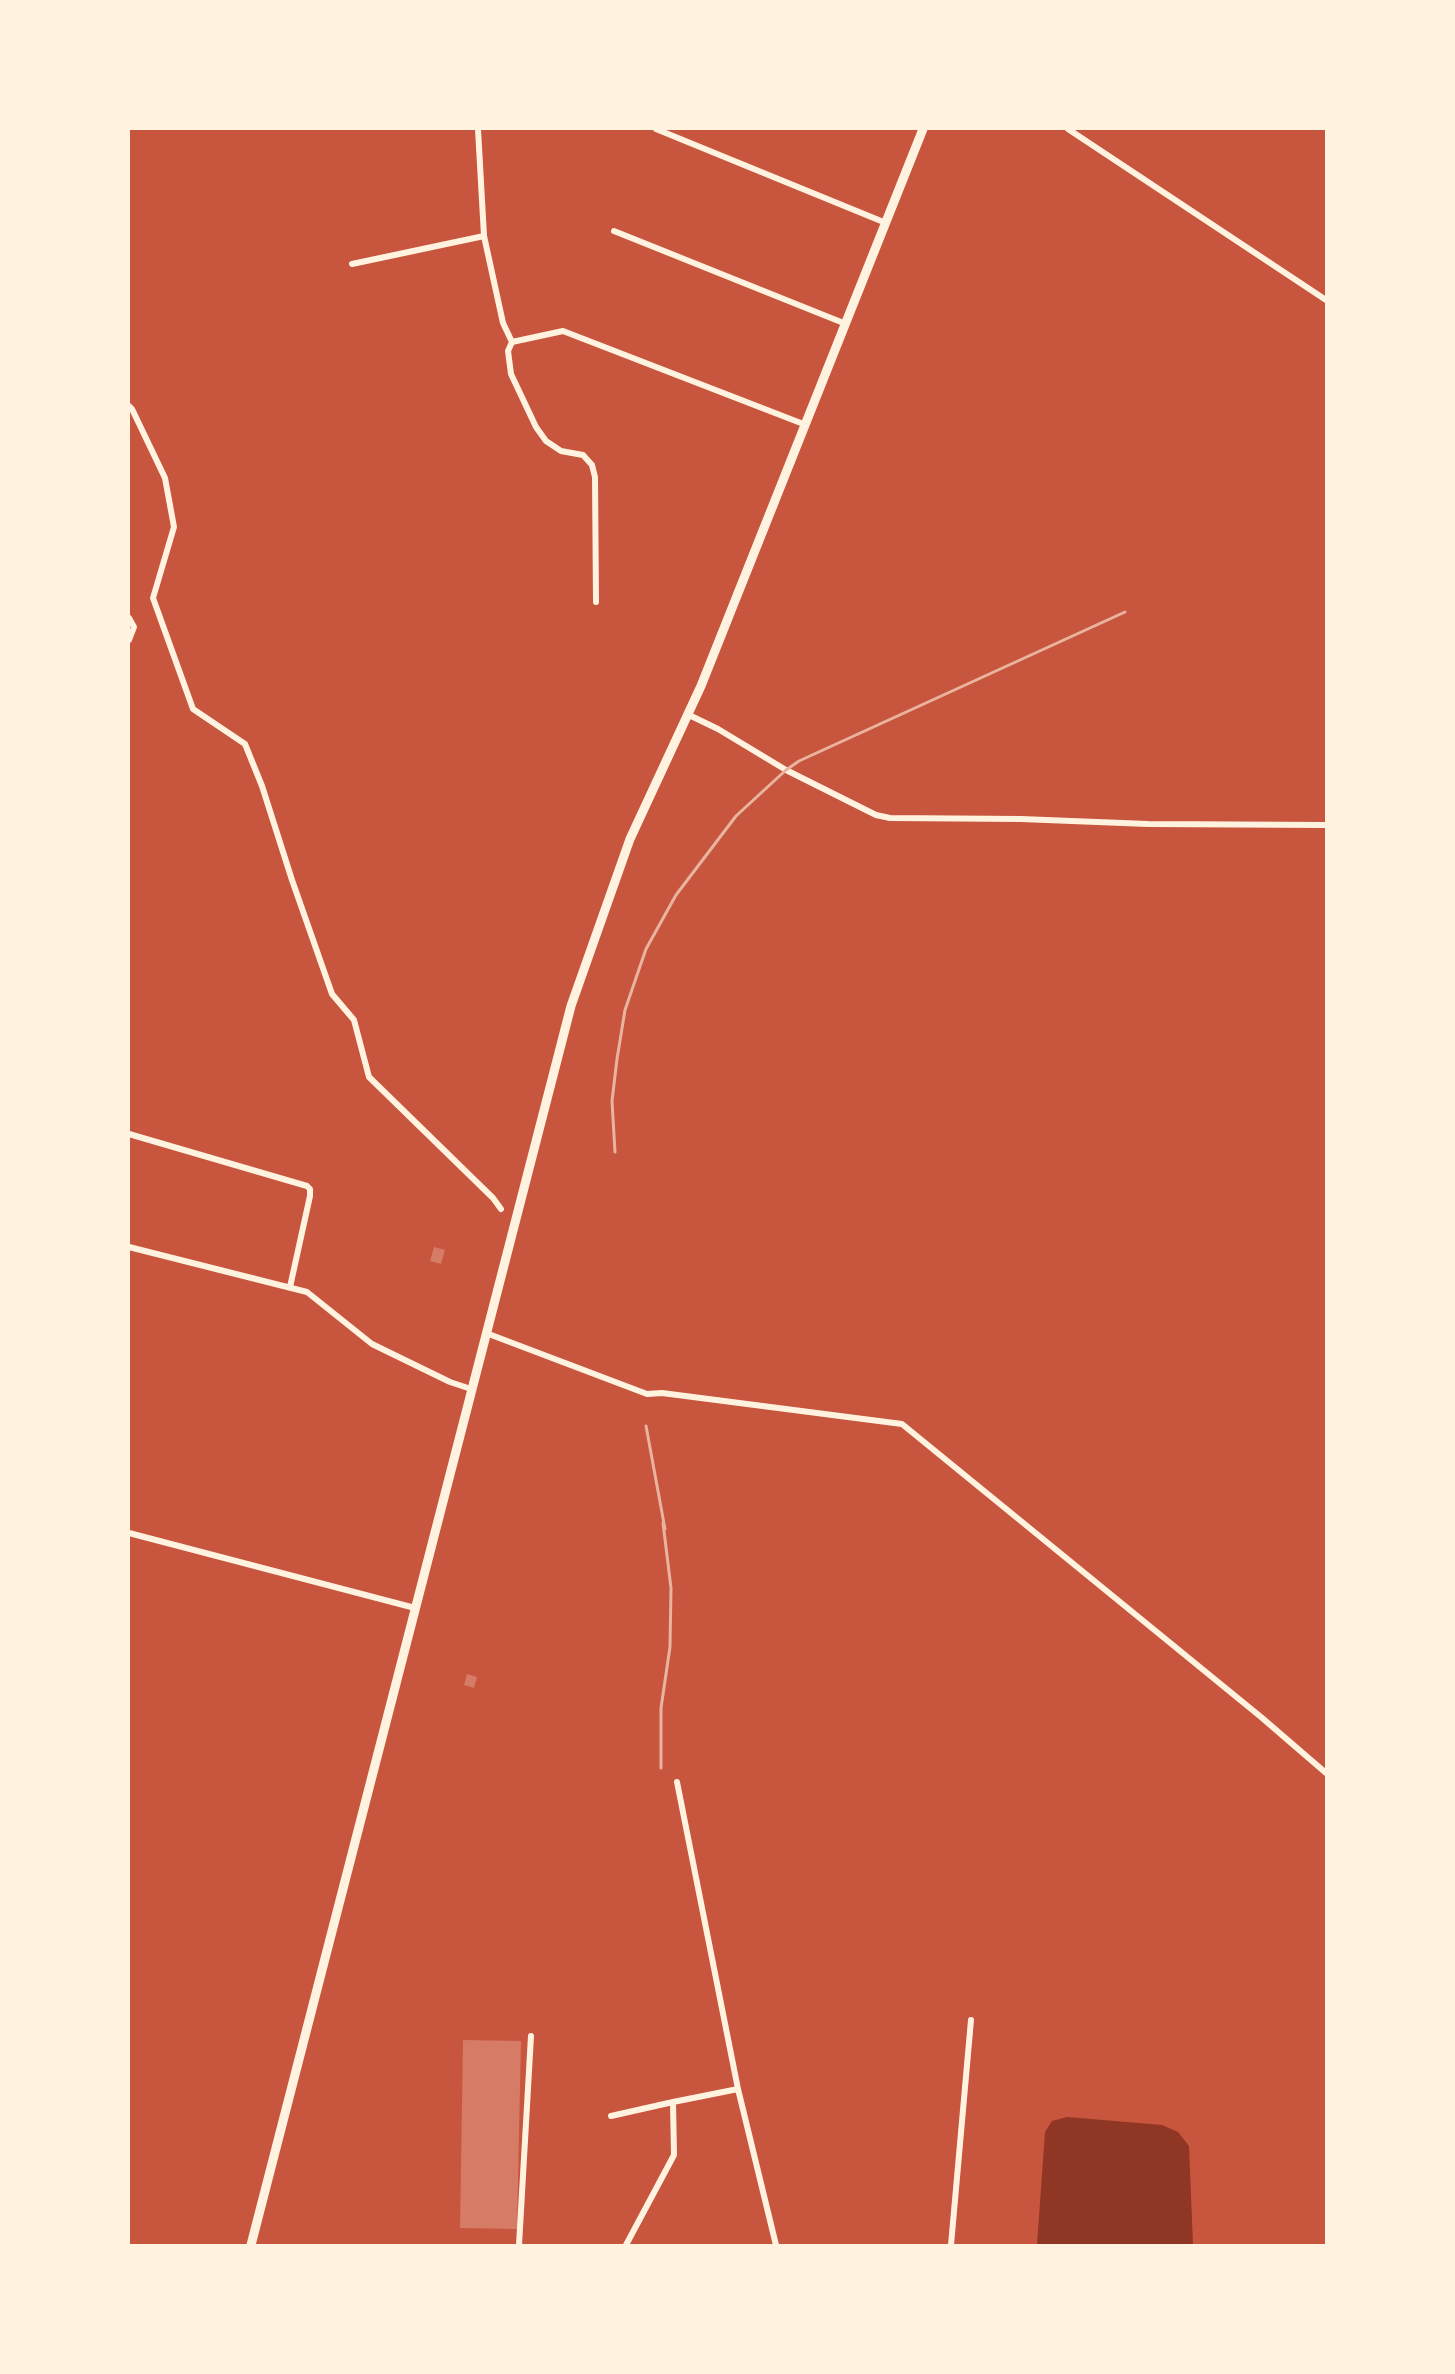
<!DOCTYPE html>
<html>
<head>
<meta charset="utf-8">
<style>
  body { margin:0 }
  #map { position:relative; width:1455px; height:2374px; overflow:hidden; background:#c8553d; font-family:"Roboto Condensed",sans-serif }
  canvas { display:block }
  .frame { position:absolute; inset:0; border:130px solid #fff3e0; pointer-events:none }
</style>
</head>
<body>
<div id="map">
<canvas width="1455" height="2374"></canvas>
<div class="frame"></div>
</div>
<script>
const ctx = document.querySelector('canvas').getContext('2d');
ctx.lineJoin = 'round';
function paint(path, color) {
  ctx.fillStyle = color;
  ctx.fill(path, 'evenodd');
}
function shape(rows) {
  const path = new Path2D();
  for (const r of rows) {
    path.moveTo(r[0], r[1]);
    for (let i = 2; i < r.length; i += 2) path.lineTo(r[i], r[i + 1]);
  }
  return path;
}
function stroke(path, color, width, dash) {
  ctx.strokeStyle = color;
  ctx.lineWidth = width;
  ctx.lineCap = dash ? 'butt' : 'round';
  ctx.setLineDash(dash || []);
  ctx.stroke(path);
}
paint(shape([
  [1067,2117,1162,2125,1178,2132,1189,2146,1193,2245,1037,2245,1045,2132,1052,2121]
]), '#8f3625');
paint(shape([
  [434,1247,445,1250,441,1264,430,1261],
  [467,1674,477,1677,474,1688,464,1685],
  [463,2040,521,2041,517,2229,460,2228]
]), '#d67c66');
stroke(shape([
  [478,129,484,236,503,323,512,342],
  [656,129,886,223],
  [1068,129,1326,300],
  [614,231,846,324],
  [352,264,484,236],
  [512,342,563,331,806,425],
  [512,342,508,351,511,374,536,427,546,441,561,451,583,455,592,465,595,477,596,602],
  [129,406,132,409,165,478,174,527,153,598,193,709,245,744,262,786,292,880,332,994,354,1020,369,1077,493,1198,501,1209],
  [129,618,134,627,129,640],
  [689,715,718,729,786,770,876,815,890,818,1021,819,1148,824,1326,825],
  [129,1134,307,1186,310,1189,310,1196,290,1287],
  [129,1247,307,1292,372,1344,450,1382,471,1389],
  [486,1333,647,1394,662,1393,902,1424,1261,1717,1326,1773],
  [129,1533,415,1608],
  [738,2089,776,2245],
  [673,2102,738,2089,677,1782],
  [611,2116,673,2102,674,2155,626,2245],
  [519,2245,531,2036],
  [951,2245,971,2020]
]), '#fff3e0', 6);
stroke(shape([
  [251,2245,571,1006,630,839,701,686,923,129]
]), '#fff3e0', 9);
stroke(shape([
  [615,1152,612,1101,617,1059,625,1010,646,949,676,895,736,816,786,770,799,761,1125,612],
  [646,1426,665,1529],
  [661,1768,661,1708,670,1647,671,1588,663,1523]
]), '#e9b49f', 3);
</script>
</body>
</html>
